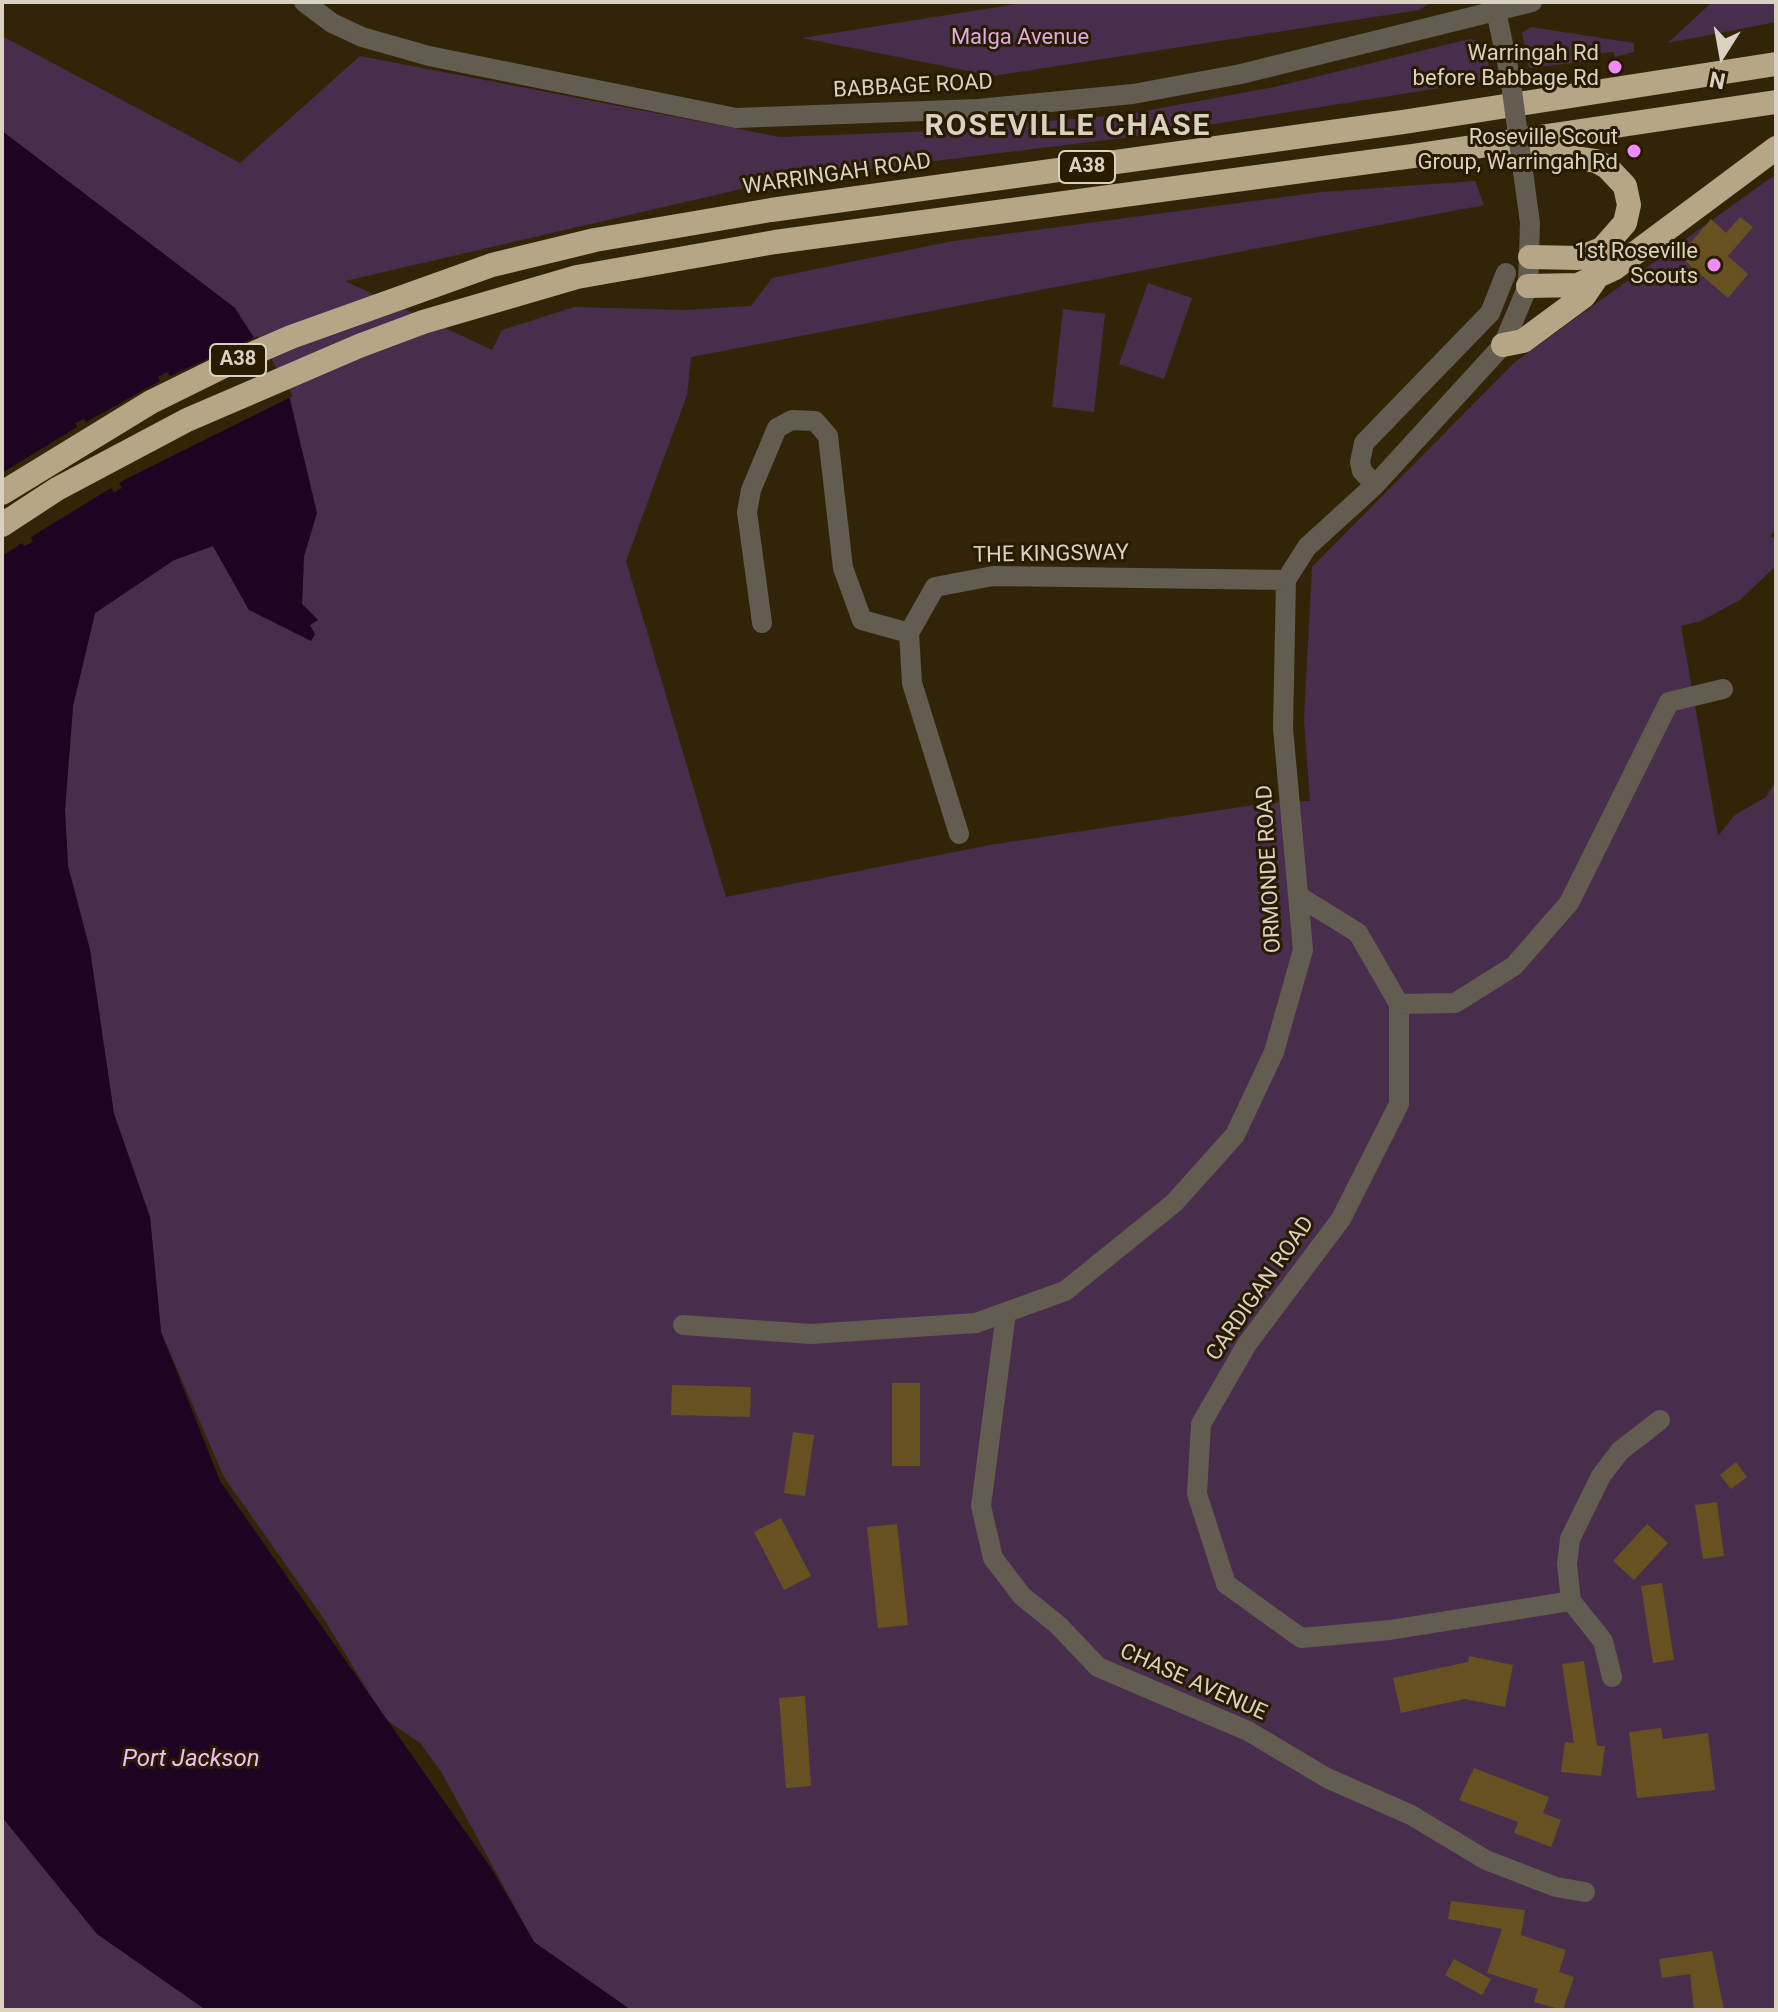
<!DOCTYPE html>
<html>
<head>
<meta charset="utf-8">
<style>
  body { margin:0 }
  #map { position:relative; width:1778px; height:2012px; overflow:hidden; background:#322507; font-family:Roboto,sans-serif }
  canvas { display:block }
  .frame { position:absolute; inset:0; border:4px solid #d9d1c1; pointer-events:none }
  .north { position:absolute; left:1682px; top:16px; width:80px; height:80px; -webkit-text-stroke:6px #281b00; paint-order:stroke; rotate:191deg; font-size:22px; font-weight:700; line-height:32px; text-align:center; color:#d9d1c1 }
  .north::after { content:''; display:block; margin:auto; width:28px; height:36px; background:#d9d1c1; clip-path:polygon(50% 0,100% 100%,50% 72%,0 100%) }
</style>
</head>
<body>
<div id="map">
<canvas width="1778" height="2012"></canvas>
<div class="frame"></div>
<div class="north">N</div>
</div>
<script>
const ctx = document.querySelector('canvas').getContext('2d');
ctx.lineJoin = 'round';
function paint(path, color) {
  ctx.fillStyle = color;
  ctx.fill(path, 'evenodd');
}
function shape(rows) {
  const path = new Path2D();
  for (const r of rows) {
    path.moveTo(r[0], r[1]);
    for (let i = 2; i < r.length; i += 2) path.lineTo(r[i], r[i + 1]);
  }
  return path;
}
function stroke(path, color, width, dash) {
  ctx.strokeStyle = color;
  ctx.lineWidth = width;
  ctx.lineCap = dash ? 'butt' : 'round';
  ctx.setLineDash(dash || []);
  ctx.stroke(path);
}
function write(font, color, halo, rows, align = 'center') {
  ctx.font = font + ' Roboto,sans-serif';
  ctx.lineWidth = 6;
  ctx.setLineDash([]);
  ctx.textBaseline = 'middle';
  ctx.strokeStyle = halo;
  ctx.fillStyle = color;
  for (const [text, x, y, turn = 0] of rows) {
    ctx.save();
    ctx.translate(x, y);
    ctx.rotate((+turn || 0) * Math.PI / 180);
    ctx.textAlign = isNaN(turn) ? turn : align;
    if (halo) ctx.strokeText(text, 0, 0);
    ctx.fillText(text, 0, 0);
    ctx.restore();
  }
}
paint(shape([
  [1029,2,1432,2,1419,10,993,76,802,38],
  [1712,2,1776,2,1776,22,1668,43],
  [1531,27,1634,43,1634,52,1615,57,1614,52,1591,54,1591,61,1529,68,1522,33],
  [2,36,240,163,360,56,780,137,935,131,1129,114,1274,87,1470,39,1486,44,1490,80,1139,136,780,180,345,281,492,350,502,330,574,307,685,310,751,306,772,278,953,241,1321,192,1475,181,1484,205,691,357,687,395,626,561,726,897,990,845,1267,803,1310,801,1304,720,1312,567,1515,362,1776,174,1776,530,1770,536,1776,539,1776,566,1740,600,1701,621,1681,626,1718,836,1735,815,1766,797,1776,781,1776,2010,631,2010,534,1942,442,1773,420,1743,385,1719,324,1619,224,1477,161,1332,150,1217,114,1114,90,950,68,866,65,810,73,706,95,613,174,560,213,546,249,610,310,625,318,620,302,604,304,556,317,513,235,308,2,131],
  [1148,283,1192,298,1164,379,1119,364],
  [1063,309,1105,314,1094,412,1052,407],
  [2,1817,97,1934,206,2010,2,2010]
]), '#492d4d');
paint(shape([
  [2,131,235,308,288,391,317,513,304,556,302,604,318,620,310,625,315,634,311,641,249,610,213,546,174,560,95,613,73,706,65,810,68,866,90,950,114,1114,150,1217,161,1332,220,1481,493,1871,534,1942,631,2010,206,2010,97,1934,2,1817]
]), '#1e0322');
paint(shape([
  [258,336,293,396,124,480,119,483,122,488,114,492,111,488,31,537,33,542,24,546,22,543,2,556,2,473,77,427,75,423,84,419,86,422,160,381,158,377,167,372,170,376]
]), '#322507');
paint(shape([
  [1740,217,1753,227,1728,256,1748,274,1728,298,1679,256,1711,219,1726,233],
  [892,1383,920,1383,920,1466,892,1466],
  [672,1385,751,1387,750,1417,671,1415],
  [793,1432,814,1435,805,1496,784,1493],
  [1736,1462,1747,1477,1731,1489,1720,1475],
  [1717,1502,1724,1556,1703,1559,1695,1505],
  [781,1518,811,1576,784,1590,754,1532],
  [897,1524,908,1625,878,1628,867,1527],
  [1647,1524,1668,1543,1634,1580,1613,1561],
  [1662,1583,1674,1660,1653,1663,1641,1586],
  [1469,1656,1513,1665,1505,1707,1465,1699,1401,1713,1393,1678,1468,1662],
  [1584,1661,1597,1746,1605,1746,1601,1776,1561,1772,1565,1742,1574,1743,1562,1664],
  [805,1696,811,1786,786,1788,779,1698],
  [1661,1728,1663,1739,1708,1733,1715,1790,1637,1798,1629,1732],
  [1474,1768,1549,1797,1543,1813,1561,1820,1551,1847,1514,1833,1518,1822,1459,1800],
  [1451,1901,1525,1910,1521,1935,1566,1950,1559,1972,1574,1977,1563,2010,1534,2002,1538,1989,1487,1973,1502,1929,1448,1919],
  [1712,1951,1724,2010,1694,2010,1690,1974,1662,1978,1659,1959],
  [1454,1959,1491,1979,1482,1995,1445,1975]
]), '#675121');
stroke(shape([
  [304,2,332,23,362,37,429,56,736,118,978,109,1133,94,1241,74,1532,2],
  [1494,2,1510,76],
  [1375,485,1362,471,1360,462,1364,443,1490,313,1506,273],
  [762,623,747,512,751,490,777,428,792,420,815,421,828,436,843,568,862,620,909,633],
  [959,834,912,683,909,633,935,587,993,576,1286,580],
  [1300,897,1358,933,1399,1004,1399,1104,1341,1219,1247,1344,1201,1424,1197,1494,1226,1584,1301,1638,1390,1630,1571,1601],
  [1399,1004,1455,1003,1514,966,1569,903,1669,702,1723,689],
  [1006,1313,981,1506,993,1558,1022,1596,1058,1625,1098,1667,1248,1731,1327,1778,1411,1815,1486,1860,1556,1887,1585,1892],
  [683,1325,811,1334,976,1323,1065,1291,1174,1203,1235,1135,1274,1052,1303,950,1283,728,1286,580,1307,547,1375,485,1503,345,1528,286,1530,223],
  [1612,1677,1603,1641,1571,1601,1567,1564,1570,1539,1601,1476,1620,1451,1660,1420]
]), '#635c50', 20);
stroke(shape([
  [1499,156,1562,156,1596,161,1607,167,1625,186,1629,205,1625,223,1602,249,1579,258,1530,257],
  [1528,286,1578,285,1615,268,1776,148],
  [1503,345,1523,341,1584,296,1595,280],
  [2,493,151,402,222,367,291,337,492,265,595,240,771,210,1403,122,1776,64],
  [2,525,57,489,187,420,359,346,423,322,577,277,775,242,1413,156,1776,102]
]), '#b6a686', 24);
stroke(shape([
  [1510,76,1530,223]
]), '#635c50', 20);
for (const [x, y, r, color] of [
  [1615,67,8,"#ed8cfa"],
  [1634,151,8,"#ed8cfa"],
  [1714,265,8,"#ed8cfa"]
]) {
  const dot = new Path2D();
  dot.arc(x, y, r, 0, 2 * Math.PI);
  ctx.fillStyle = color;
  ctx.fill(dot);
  stroke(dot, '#281b00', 3);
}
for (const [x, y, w] of [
  [1087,167,56],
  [238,360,56]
]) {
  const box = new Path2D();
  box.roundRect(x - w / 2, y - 16, w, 32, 6);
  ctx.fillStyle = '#281b00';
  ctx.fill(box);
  stroke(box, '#d9d1c1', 2);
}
write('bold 20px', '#d9d1c1', null, [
  ["A38",1087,167],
  ["A38",238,360]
]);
write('22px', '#dea9e5', '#281b00', [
  ["Malga Avenue",1020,38]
]);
write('22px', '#d9d1c1', '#281b00', [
  ["Warringah Rd",1599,54],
  ["before Babbage Rd",1599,79],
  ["Roseville Scout",1618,138],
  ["Group, Warringah Rd",1618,163],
  ["1st Roseville",1698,252],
  ["Scouts",1698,277]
], 'right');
write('22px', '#d9d1c1', '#281b00', [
  ["BABBAGE ROAD",913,87,-3],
  ["WARRINGAH ROAD",837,175,-8],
  ["THE KINGSWAY",1051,555,-1],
  ["ORMONDE ROAD",1270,869,-93],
  ["CARDIGAN ROAD",1261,1289,-55],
  ["CHASE AVENUE",1193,1683,24]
]);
write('italic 24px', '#f3bcfa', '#281b00', [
  ["Port Jackson",191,1760]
]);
ctx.letterSpacing = '2px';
write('bold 30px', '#d9d1c1', '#281b00', [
  ["ROSEVILLE CHASE",1068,127]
]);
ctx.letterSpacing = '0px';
</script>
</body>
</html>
